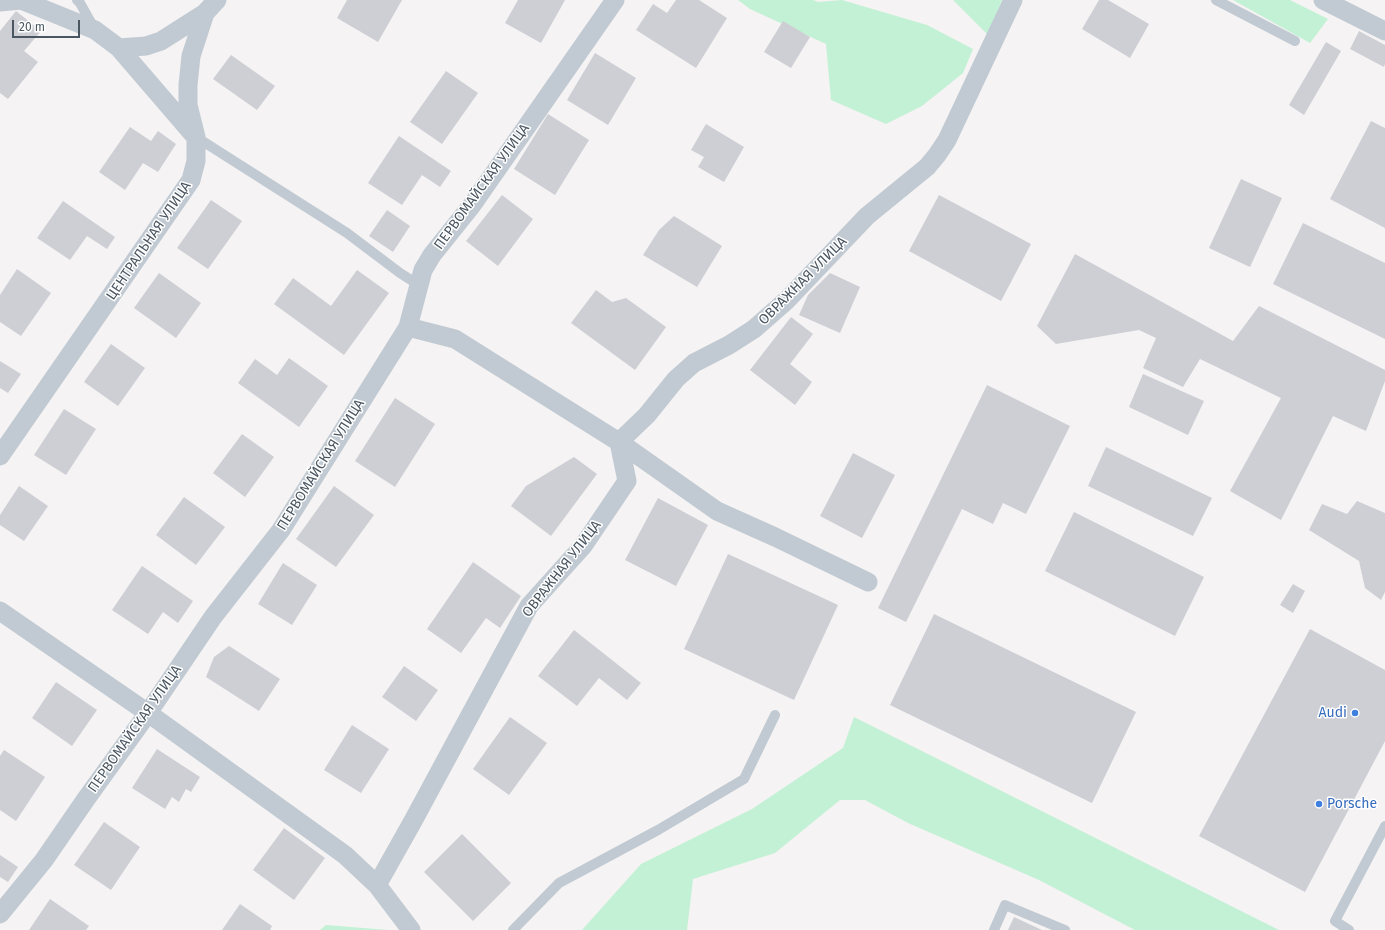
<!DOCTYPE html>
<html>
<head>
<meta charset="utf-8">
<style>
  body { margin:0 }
  #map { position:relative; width:1385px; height:930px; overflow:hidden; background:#f5f3f3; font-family:"Fira Sans",sans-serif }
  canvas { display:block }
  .scale { position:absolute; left:12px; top:20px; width:68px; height:18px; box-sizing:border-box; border:2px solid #4a5661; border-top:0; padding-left:5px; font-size:12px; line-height:14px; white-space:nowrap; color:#4a5661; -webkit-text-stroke:3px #fff; paint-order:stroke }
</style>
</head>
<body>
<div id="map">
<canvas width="1385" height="930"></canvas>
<div class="scale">20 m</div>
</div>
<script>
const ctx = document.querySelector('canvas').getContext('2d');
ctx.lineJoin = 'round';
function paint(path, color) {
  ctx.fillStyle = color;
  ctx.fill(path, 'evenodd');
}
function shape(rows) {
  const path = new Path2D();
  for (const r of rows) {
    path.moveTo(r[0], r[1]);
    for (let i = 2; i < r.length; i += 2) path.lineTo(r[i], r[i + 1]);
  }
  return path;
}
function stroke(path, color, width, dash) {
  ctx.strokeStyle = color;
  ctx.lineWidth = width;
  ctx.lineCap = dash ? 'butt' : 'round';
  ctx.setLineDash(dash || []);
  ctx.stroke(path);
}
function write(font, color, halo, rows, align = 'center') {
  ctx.font = font + ' "Fira Sans",sans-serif';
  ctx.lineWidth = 3;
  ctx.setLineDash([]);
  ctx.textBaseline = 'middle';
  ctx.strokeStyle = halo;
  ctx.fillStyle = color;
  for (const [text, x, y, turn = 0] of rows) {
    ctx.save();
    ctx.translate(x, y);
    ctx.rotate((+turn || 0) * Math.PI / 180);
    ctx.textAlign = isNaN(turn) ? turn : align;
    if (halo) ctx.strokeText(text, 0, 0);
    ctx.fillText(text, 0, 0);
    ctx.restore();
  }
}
paint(shape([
  [738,0,813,0,818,2,842,0,927,25,973,49,963,73,922,106,886,124,831,100,826,44,750,9],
  [953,0,1002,0,988,35],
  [1233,0,1290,0,1328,19,1310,43],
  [854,717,1279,930,1135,930,1039,880,908,823,865,800,840,800,775,853,693,879,687,930,582,930,641,864,752,809,843,748],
  [326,925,388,930,320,930]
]), '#c3f1d5');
paint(shape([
  [347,0,402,0,378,42,337,18],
  [518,0,565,0,541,43,505,23],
  [676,0,699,0,727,18,696,68,636,30,653,4,667,13],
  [1099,0,1108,0,1149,24,1130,58,1082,29],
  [16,11,41,31,24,51,38,62,8,99,0,93,0,31],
  [783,21,810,37,791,68,764,52],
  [1359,31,1385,45,1385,64,1384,67,1350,49],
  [1326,42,1341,51,1304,115,1289,105],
  [595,53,636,78,608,125,567,100],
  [231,55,275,86,257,110,213,79],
  [446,71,478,93,442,144,410,122],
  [548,114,589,140,555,195,514,169],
  [1371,121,1385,128,1385,228,1330,199],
  [706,124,744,147,724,182,698,167,704,157,691,150],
  [130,127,151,141,158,131,176,144,158,172,143,163,125,190,99,172],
  [399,136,451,171,440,187,422,175,402,205,368,183],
  [1241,179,1282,198,1250,267,1209,248],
  [502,195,533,219,498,266,466,241],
  [939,195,1031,244,1001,301,909,251],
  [211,200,242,221,208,269,177,248],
  [63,201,115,237,107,249,87,236,70,260,37,238],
  [387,210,410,226,393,252,369,236],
  [674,216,722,246,697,287,643,255,659,230],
  [1303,223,1385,263,1385,339,1273,284],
  [1075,254,1233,341,1259,306,1385,370,1385,381,1366,431,1333,416,1281,520,1230,491,1281,398,1200,359,1183,387,1143,368,1156,338,1139,330,1056,344,1037,326],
  [17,269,51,293,21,336,0,322,0,295],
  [357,270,389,293,344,355,274,304,293,278,331,306],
  [159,273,201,303,176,338,134,308],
  [830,273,860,287,840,333,799,315,808,295],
  [596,290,612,302,626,298,666,327,635,370,571,323],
  [791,317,813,334,790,364,812,382,795,405,750,370],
  [111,344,145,368,118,406,84,382],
  [289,358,328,386,299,427,238,383,255,359,277,375],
  [0,361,21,374,8,393,0,388],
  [1143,374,1204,401,1188,435,1129,407],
  [987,385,1070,426,1026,514,1003,503,993,524,962,509,906,622,878,608],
  [395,398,435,424,395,487,355,461],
  [64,409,96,429,66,475,34,455],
  [242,434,274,457,245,497,213,473],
  [1106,447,1212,498,1193,536,1088,486],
  [853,453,895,475,862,538,820,516],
  [574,457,597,474,551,536,511,506,526,486],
  [19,486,48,506,24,541,0,525,0,515],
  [334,486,374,515,336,567,296,539],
  [184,497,225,527,196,565,156,535],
  [658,498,708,525,676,586,625,560],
  [1357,501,1385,513,1385,592,1381,600,1365,588,1359,561,1309,530,1322,504,1347,514],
  [1074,512,1204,577,1175,636,1045,571],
  [728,554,838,605,794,700,684,649],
  [473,562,521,596,500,628,486,618,461,653,427,629],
  [283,563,317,585,292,625,258,604],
  [142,566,193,601,178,623,163,612,148,634,112,610],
  [1293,584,1305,591,1293,613,1280,605],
  [934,614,1136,712,1092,803,890,705],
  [1310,629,1385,670,1385,741,1305,892,1199,836],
  [574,630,641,683,627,700,599,678,577,706,538,676],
  [229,646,280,679,259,711,206,677,214,657],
  [404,666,438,690,416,721,382,697],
  [56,682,97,710,72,746,32,718],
  [510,717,547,743,509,795,473,769],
  [352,725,389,749,361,793,324,770],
  [157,749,200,777,191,792,186,789,179,802,172,797,165,809,132,788],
  [4,750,45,777,16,821,0,810,0,756],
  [104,822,140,847,111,890,74,865],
  [284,828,325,858,294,900,253,870],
  [462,834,511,883,473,921,424,872],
  [0,855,18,867,8,882,0,877],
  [50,899,89,926,86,930,29,930],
  [240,904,272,926,270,930,222,930],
  [1014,917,1042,930,1008,930]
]), '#cdcfd5');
stroke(shape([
  [77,0,80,3,94,28],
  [1216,0,1295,41],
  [196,137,347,233,400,273,419,285],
  [513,930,559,883,658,830,744,779,775,715],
  [994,930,1005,905,1065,930],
  [1349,930,1335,921,1385,826]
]), '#c1cad2', 10);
stroke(shape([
  [1323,0,1385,31],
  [0,2,21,0,95,30,119,48,193,134],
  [119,48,146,46,161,41,205,13],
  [408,327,455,339,619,442,717,511,775,537,868,582],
  [0,456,191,180,196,161,196,137,188,105,188,85,191,56,205,13,217,0],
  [0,611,148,713,345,855,377,885,411,930],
  [377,885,413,821,529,606,583,546,627,481,619,442,647,415,676,379,694,363,729,345,754,329,787,300,867,216,927,167,937,155,947,140,1013,0],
  [0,914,44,860,86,799,148,713,213,617,281,530,408,327,423,270,432,255,472,205,615,0]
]), '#c1cad2', 19);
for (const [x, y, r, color] of [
  [1355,713,4,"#3f7fe0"],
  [1319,804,4,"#3f7fe0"]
]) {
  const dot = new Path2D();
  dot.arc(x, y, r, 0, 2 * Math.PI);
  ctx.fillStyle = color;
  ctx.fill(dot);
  stroke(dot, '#fff', 1.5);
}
write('14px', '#4a5661', '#fff', [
  ["ПЕРВОМАЙСКАЯ УЛИЦА",482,187,-54],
  ["ЦЕНТРАЛЬНАЯ УЛИЦА",149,241,-56],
  ["ОВРАЖНАЯ УЛИЦА",803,281,-45],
  ["ПЕРВОМАЙСКАЯ УЛИЦА",321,465,-58],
  ["ОВРАЖНАЯ УЛИЦА",562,569,-52],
  ["ПЕРВОМАЙСКАЯ УЛИЦА",135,729,-55]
]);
write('14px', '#366cbe', '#fff', [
  ["Audi",1347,713],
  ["Porsche",1327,804,"left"]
], 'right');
</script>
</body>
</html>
